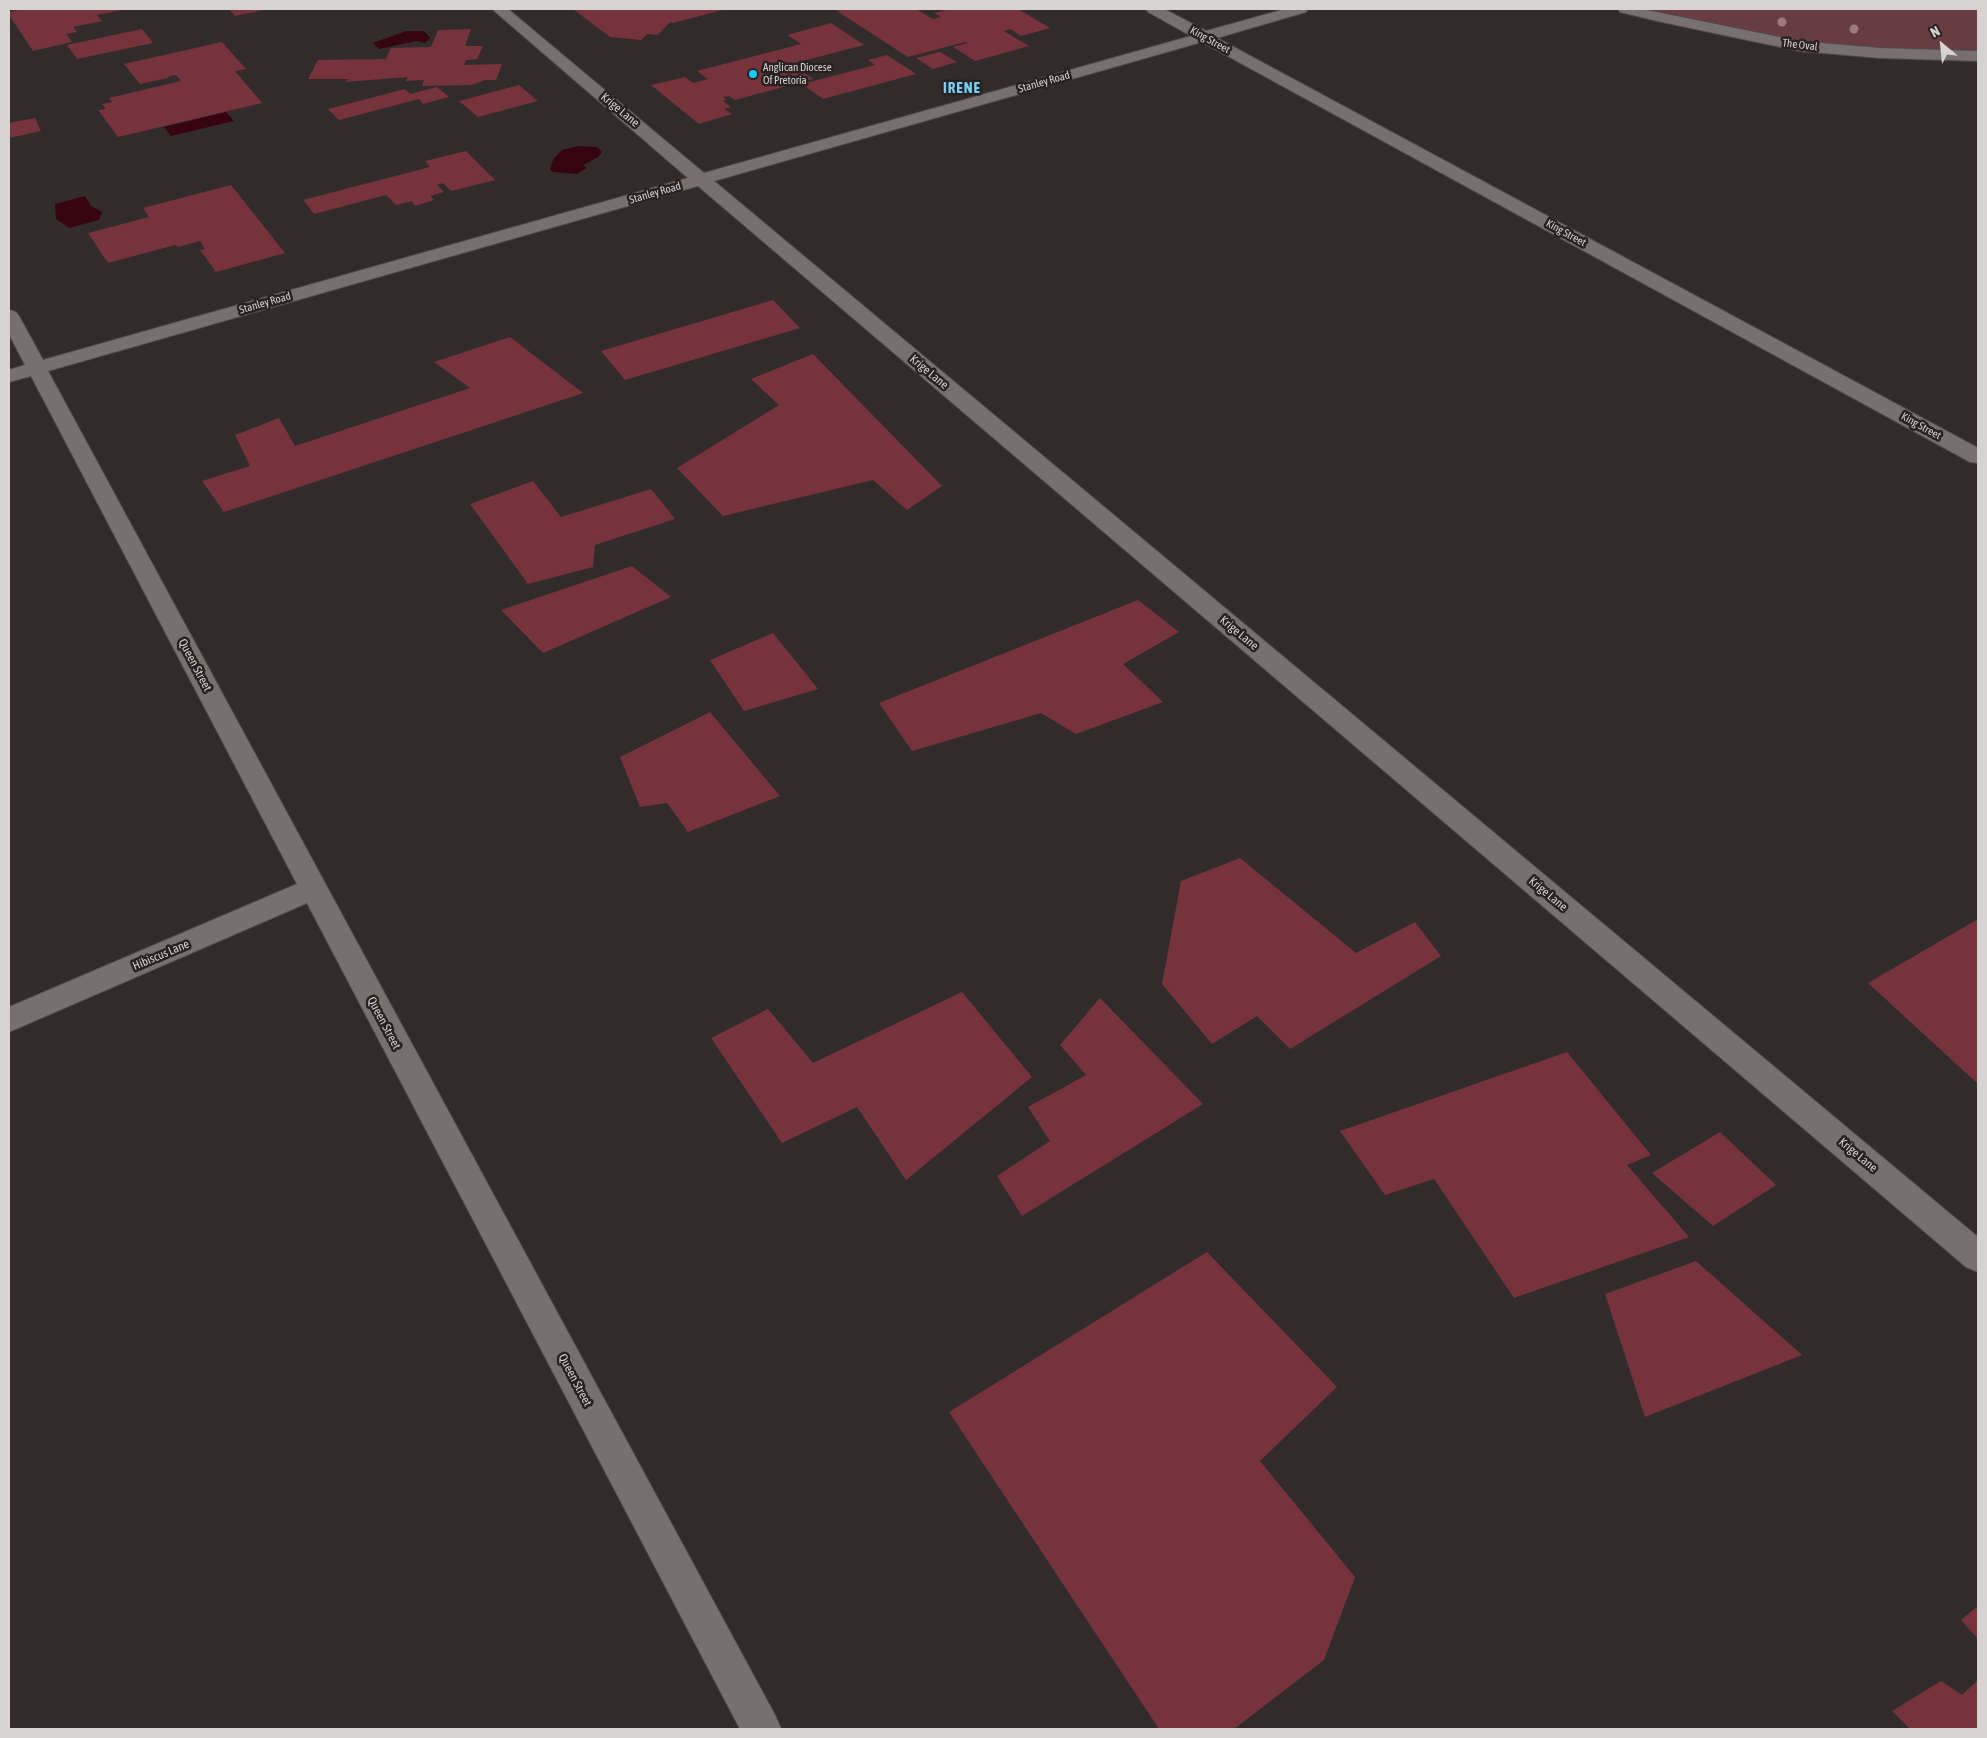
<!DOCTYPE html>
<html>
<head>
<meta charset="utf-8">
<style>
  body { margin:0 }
  #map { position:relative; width:1987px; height:1738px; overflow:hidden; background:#322b2b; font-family:"Asap Condensed",sans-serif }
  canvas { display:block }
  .frame { position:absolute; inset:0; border:10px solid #d7d3d3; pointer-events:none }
  .north { position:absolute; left:1917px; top:20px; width:50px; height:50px; -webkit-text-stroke:4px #282122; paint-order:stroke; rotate:332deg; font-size:14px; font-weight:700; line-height:20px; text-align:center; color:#d7d3d3 }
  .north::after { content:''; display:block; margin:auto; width:18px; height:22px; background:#d7d3d3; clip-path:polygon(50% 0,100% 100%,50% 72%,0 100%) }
</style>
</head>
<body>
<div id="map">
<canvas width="1987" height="1738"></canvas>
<div class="frame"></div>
<div class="north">N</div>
</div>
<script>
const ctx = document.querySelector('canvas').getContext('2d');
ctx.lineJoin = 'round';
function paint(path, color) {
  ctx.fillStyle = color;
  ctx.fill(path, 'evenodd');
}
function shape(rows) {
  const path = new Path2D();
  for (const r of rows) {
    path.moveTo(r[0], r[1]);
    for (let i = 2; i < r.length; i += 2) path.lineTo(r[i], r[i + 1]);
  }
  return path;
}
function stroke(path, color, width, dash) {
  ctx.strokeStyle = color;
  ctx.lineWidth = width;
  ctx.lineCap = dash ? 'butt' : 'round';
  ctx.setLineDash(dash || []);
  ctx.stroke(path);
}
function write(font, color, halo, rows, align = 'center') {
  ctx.font = font + ' "Asap Condensed",sans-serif';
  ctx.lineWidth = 5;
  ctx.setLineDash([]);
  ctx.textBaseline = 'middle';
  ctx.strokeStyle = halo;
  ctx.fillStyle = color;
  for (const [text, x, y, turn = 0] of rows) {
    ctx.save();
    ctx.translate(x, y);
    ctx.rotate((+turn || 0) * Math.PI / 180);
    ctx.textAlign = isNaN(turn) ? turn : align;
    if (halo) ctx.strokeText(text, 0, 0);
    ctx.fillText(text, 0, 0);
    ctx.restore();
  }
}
paint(shape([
  [1624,9,1978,9,1978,59,1920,58,1786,47]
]), '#683d41');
paint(shape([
  [406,31,424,31,430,38,425,43,416,41,379,49,373,43],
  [226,112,234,121,171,136,164,127],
  [578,146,597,147,602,152,598,157,583,165,587,168,577,174,553,172,550,170,553,160,562,150],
  [85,196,91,206,102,212,99,220,69,228,56,219,55,204]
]), '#35040e');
paint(shape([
  [24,9,46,9,47,10,54,9,122,10,97,15,102,21,73,27,77,32,66,34,72,42,33,51,9,15,9,12],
  [229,9,264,9,264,10,235,16],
  [573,9,726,9,673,23,670,22,658,35,647,34,641,40,610,37],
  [845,9,916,9,933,19,941,17,934,13,949,9,1018,9,1050,28,1021,36,1010,29,1004,31,1029,46,975,61,953,47,968,43,965,42,908,57,837,11],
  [831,23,864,45,791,64,813,79,735,100,729,96,723,97,726,100,723,101,731,107,724,109,732,114,699,124,651,85,685,77,693,83,708,79,697,71,801,44,787,35],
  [142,29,153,43,77,59,67,45],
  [471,29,465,46,483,46,477,59,466,60,464,65,502,64,496,80,485,80,471,85,422,86,424,80,406,81,408,77,345,82,349,79,308,79,318,60,386,59,391,48,431,47,438,30],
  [222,42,246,69,235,71,262,103,118,137,98,110,106,109,102,104,112,102,109,98,181,81,176,75,169,76,168,78,140,84,124,64],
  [940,52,957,62,933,69,916,58],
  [887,55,916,74,823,99,802,84,875,65,868,60],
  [519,85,538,101,478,117,459,101],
  [437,87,449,97,423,104,419,99,339,120,328,109,405,89,410,94],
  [35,118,41,131,9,138,9,123],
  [466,151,495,180,451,191,443,183,437,185,444,192,430,196,434,200,415,206,412,201,396,205,386,195,314,214,303,200,430,167,425,161],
  [231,185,285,253,216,272,200,250,205,249,200,241,178,247,175,245,108,263,88,233,149,217,143,208],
  [773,300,800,328,625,380,601,351],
  [510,337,583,393,224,512,202,481,250,466,235,435,279,418,295,446,470,388,434,362],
  [813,354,942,486,907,510,873,480,723,516,677,468,779,405,751,379],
  [533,481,561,517,651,489,675,519,595,545,593,567,528,584,470,504],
  [632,566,671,597,543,653,501,610],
  [1138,600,1179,632,1123,664,1163,702,1076,734,1041,713,912,751,879,703],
  [773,633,818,689,744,711,710,660],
  [710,712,780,796,688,832,667,803,640,807,620,757],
  [1240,858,1356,953,1415,922,1441,956,1290,1049,1257,1016,1212,1044,1162,984,1181,881],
  [1978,919,1978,1084,1868,983],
  [962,992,1032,1077,906,1180,857,1107,782,1143,711,1038,768,1009,813,1063],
  [1100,998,1203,1104,1022,1216,997,1176,1050,1141,1028,1107,1086,1075,1060,1045],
  [1567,1052,1651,1155,1627,1165,1689,1237,1514,1298,1434,1179,1385,1195,1340,1131],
  [1720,1132,1776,1185,1713,1226,1652,1173],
  [1207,1252,1337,1387,1260,1461,1355,1577,1324,1660,1234,1729,1159,1729,949,1412],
  [1696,1261,1802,1355,1645,1417,1605,1294],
  [1978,1606,1978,1639,1961,1620],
  [1978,1680,1978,1729,1910,1729,1892,1711,1941,1681,1962,1695]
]), '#77333c');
const street = shape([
  [492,9,508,9,704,173,1191,36,1148,12,1146,9,1164,9,1206,31,1285,9,1308,9,1306,12,1217,38,1978,448,1978,463,1970,462,1202,42,714,181,1978,1237,1978,1272,1966,1267,698,186,48,371,775,1715,781,1729,740,1729,307,903,9,1032,9,1007,297,884,31,376,9,382,9,370,25,365,9,334,9,310,16,312,19,316,43,360,688,178,492,9],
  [1618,9,1642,9,1799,41,1880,48,1978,51,1978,61,1880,58,1799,51,1657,21,1620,12,1618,9]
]);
stroke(street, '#4f4949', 2);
paint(street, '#787070');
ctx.fillStyle = '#9f797b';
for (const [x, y] of [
  [1782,22],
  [1854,29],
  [1933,30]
]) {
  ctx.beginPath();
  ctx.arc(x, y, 4.5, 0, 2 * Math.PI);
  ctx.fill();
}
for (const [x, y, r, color] of [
  [753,74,5,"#17cafb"]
]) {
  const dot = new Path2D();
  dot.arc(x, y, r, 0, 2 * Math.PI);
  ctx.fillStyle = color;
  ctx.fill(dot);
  stroke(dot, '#282122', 2);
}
write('11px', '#d7d3d3', '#282122', [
  ["King Street",1210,40,29],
  ["The Oval",1800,45,7],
  ["Stanley Road",1044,82,-16],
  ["Stanley Road",655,193,-16],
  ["King Street",1566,233,29],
  ["Stanley Road",265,303,-16],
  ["King Street",1921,426,29]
]);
write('11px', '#d7d3d3', '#282122', [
  ["Anglican Diocese",763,68],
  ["Of Pretoria",763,81]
], 'left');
write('12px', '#d7d3d3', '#282122', [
  ["Krige Lane",620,110,40],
  ["Krige Lane",929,372,40],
  ["Krige Lane",1239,633,40],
  ["Queen Street",195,665,62],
  ["Krige Lane",1548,894,40],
  ["Hibiscus Lane",161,955,-23],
  ["Queen Street",384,1023,62],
  ["Krige Lane",1858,1155,40],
  ["Queen Street",575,1380,62]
]);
ctx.letterSpacing = '1px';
write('bold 15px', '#75d1f3', '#282122', [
  ["IRENE",962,88]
]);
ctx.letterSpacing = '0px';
</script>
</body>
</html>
